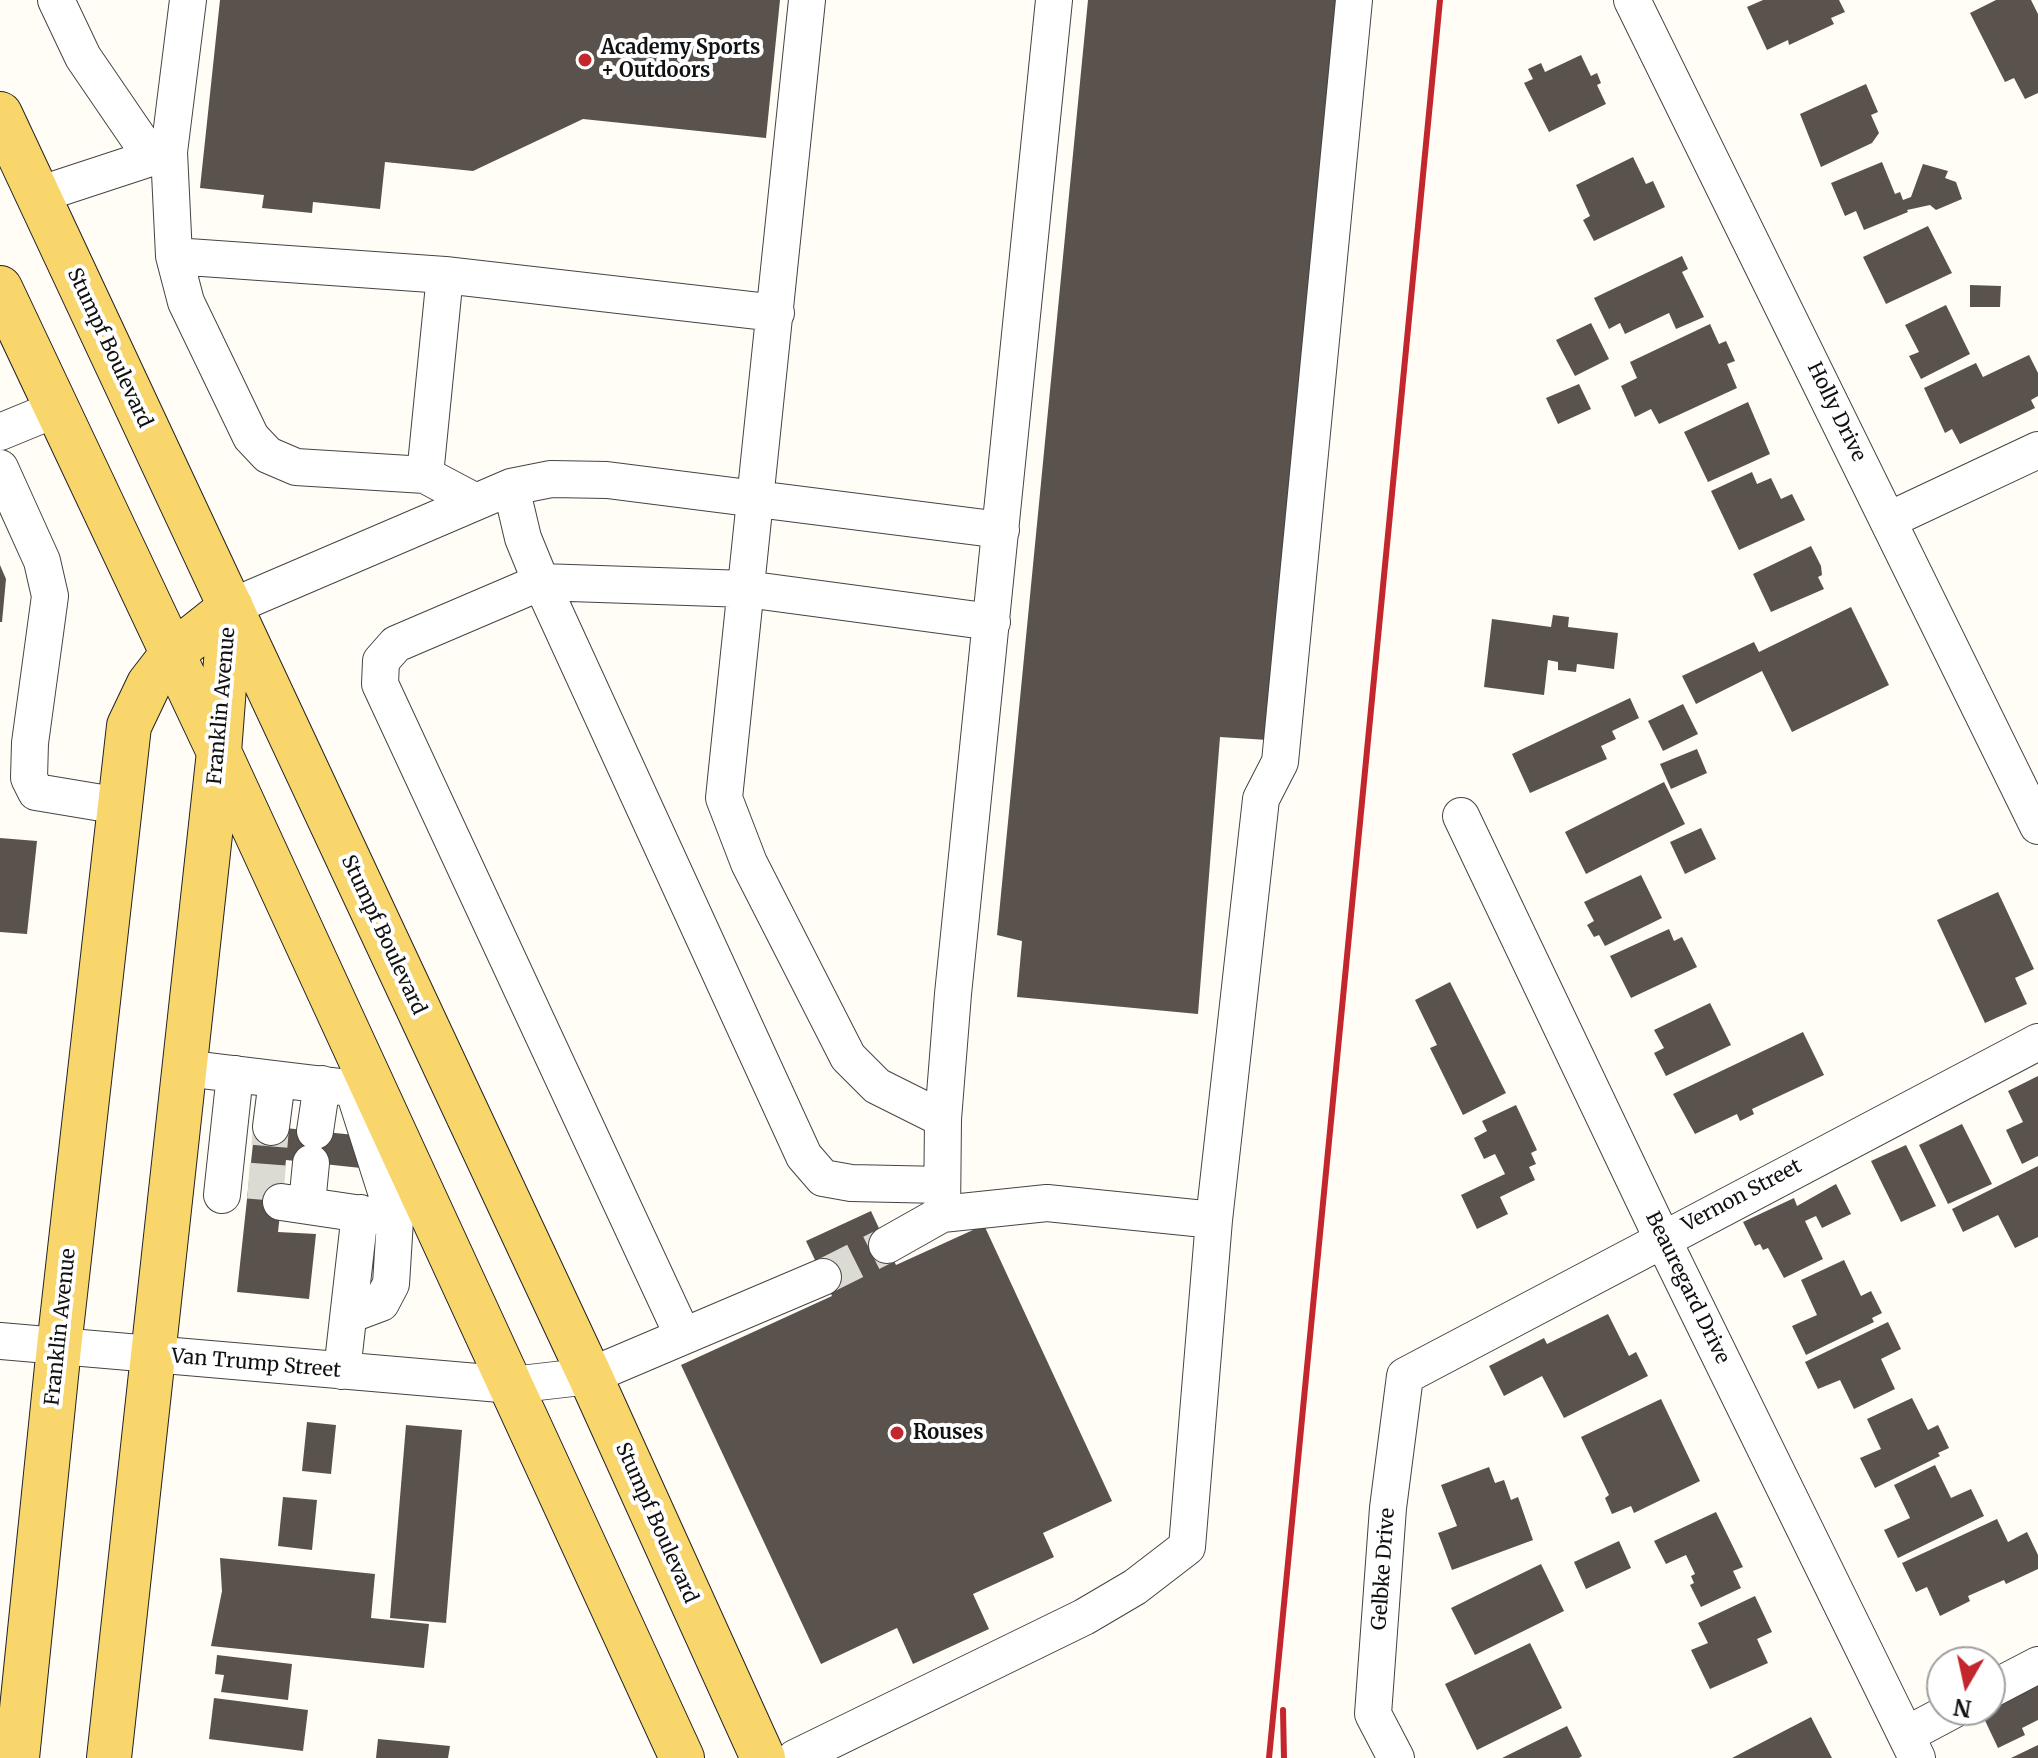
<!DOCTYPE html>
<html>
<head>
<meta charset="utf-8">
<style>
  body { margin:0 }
  #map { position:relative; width:2038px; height:1758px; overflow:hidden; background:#fffdf5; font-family:Merriweather,serif }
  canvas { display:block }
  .north { position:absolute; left:1926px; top:1646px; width:80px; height:80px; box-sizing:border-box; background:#fff; border:2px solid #a0a0a0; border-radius:50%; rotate:189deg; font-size:22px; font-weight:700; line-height:32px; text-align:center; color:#111 }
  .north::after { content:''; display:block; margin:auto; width:28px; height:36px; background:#c4262e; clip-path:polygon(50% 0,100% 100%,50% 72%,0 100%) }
</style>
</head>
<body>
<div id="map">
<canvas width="2038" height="1758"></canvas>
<div class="north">N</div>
</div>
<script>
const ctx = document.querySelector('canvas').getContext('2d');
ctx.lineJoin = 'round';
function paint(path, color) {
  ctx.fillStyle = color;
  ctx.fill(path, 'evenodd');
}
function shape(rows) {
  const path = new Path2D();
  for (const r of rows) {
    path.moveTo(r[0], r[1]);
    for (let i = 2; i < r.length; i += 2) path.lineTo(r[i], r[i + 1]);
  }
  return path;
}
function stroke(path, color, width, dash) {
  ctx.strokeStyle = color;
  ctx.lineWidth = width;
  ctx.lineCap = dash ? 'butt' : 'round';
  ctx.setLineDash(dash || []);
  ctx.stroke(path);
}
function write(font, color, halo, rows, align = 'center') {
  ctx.font = font + ' Merriweather,serif';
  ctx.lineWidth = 8;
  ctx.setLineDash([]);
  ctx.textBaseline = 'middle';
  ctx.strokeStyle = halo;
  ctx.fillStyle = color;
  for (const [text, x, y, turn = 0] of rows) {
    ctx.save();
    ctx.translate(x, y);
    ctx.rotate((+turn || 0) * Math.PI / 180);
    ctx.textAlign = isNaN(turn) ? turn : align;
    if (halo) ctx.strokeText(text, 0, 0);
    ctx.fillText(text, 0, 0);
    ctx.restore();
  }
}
paint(shape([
  [220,0,780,0,766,138,583,119,473,171,385,162,380,209,313,202,312,213,262,208,264,195,200,188],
  [1088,0,1342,0,1268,740,1220,737,1198,1014,1017,997,1022,941,997,935],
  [1763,0,1839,0,1845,12,1831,18,1834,24,1789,45,1788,40,1767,50,1747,7],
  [1996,0,2031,0,2038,14,2038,93,2025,99,2014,78,2005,82,1970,13],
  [1581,55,1591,76,1597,73,1601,83,1597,85,1606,104,1549,132,1524,83,1533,79,1528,69,1541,63,1545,72],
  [1866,84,1878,112,1871,115,1879,133,1872,143,1821,167,1800,114],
  [1633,157,1646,184,1653,181,1665,207,1594,241,1583,220,1590,216,1576,185],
  [1882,162,1895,194,1900,192,1903,200,1911,197,1923,164,1948,171,1945,178,1956,182,1962,199,1936,210,1930,205,1907,210,1908,212,1864,230,1856,211,1845,216,1831,183],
  [1928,226,1952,273,1886,304,1863,257],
  [1682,256,1688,269,1682,272,1704,317,1676,329,1669,313,1625,334,1620,323,1609,329,1594,298],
  [1970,285,2001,286,2000,307,1970,307],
  [1946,305,1970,354,1921,379,1909,356,1919,352,1905,325],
  [1591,323,1609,359,1575,376,1556,340],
  [1710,324,1719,344,1726,341,1735,361,1727,364,1737,388,1659,424,1651,409,1635,417,1621,386,1637,378,1630,362],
  [2029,355,2038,373,2038,396,2031,400,2035,408,1960,444,1952,429,1945,433,1924,388,1976,363,1983,377],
  [1579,384,1591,409,1558,424,1546,398],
  [1748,402,1770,454,1708,482,1684,432],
  [1752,472,1757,484,1771,478,1781,499,1792,494,1805,520,1739,550,1711,491],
  [1811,546,1821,566,1822,575,1818,577,1824,589,1771,612,1753,574],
  [0,565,6,579,2,622,0,622],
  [1851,607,1889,685,1792,732,1762,671,1696,704,1682,676,1754,642,1759,652],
  [1553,615,1569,617,1568,627,1618,633,1614,669,1577,664,1576,672,1558,670,1558,662,1548,660,1544,695,1484,687,1492,619,1551,627],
  [1630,698,1639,718,1612,731,1616,739,1601,746,1607,759,1530,793,1512,754],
  [1683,704,1698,734,1663,751,1648,721],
  [1697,749,1707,773,1671,789,1660,764],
  [1664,782,1685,824,1586,874,1565,832],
  [1701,828,1716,859,1685,874,1670,842],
  [0,838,37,841,27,934,0,932],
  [1641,875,1662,918,1605,946,1599,935,1594,937,1587,925,1594,921,1584,902],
  [1998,892,2034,969,2015,978,2027,1004,1985,1023,1937,920],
  [1669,929,1674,941,1682,937,1697,967,1631,998,1610,956],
  [1450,982,1506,1093,1463,1115,1430,1048,1437,1045,1415,1000],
  [1710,1003,1731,1045,1666,1076,1654,1053,1664,1048,1654,1030],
  [1803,1032,1824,1075,1752,1109,1754,1114,1740,1121,1737,1114,1695,1134,1673,1094],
  [2038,1076,2038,1156,2022,1164,2006,1130,2023,1122,2008,1091],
  [1516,1105,1537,1150,1531,1153,1536,1164,1529,1167,1535,1180,1500,1197,1508,1214,1477,1229,1461,1195,1505,1174,1495,1154,1484,1159,1474,1138,1487,1131,1482,1121],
  [1962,1124,1992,1184,1948,1204,1919,1145],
  [255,1125,365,1136,361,1168,286,1160,278,1232,316,1234,309,1299,237,1292],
  [1906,1145,1936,1206,1901,1222,1871,1161],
  [2038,1166,2038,1237,2015,1248,1998,1215,1963,1232,1952,1209],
  [1836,1184,1851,1214,1822,1228,1816,1216,1805,1221,1823,1259,1784,1278,1768,1248,1763,1250,1760,1244,1755,1246,1743,1222,1794,1198,1797,1206],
  [871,1211,896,1265,984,1225,1112,1501,1043,1533,1054,1557,973,1594,989,1629,913,1664,897,1628,821,1664,681,1365,832,1296,806,1241],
  [1844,1260,1861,1296,1871,1291,1882,1313,1872,1318,1874,1322,1806,1355,1792,1326,1817,1315,1801,1280],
  [1608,1314,1629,1356,1636,1352,1648,1376,1564,1418,1542,1376,1504,1396,1489,1366,1544,1338,1547,1344],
  [1888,1322,1901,1349,1881,1359,1895,1389,1854,1409,1840,1380,1818,1389,1805,1362],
  [1912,1398,1928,1430,1938,1425,1949,1448,1938,1453,1940,1456,1875,1488,1860,1458,1881,1449,1867,1419],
  [1661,1399,1700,1481,1634,1513,1631,1506,1612,1514,1605,1498,1609,1495,1581,1437],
  [307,1422,336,1425,331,1474,302,1471],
  [406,1425,462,1430,446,1623,390,1618],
  [1935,1465,1951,1498,1971,1489,1984,1516,1898,1558,1884,1530,1910,1518,1894,1485],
  [1489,1467,1495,1483,1504,1480,1511,1500,1518,1497,1533,1540,1452,1570,1438,1533,1457,1526,1441,1485],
  [283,1497,317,1500,312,1550,278,1546],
  [1716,1512,1743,1567,1733,1571,1741,1588,1701,1607,1690,1585,1694,1583,1691,1576,1695,1574,1686,1555,1666,1564,1654,1541],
  [1997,1519,2008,1542,2027,1532,2038,1555,2038,1569,2006,1584,2004,1580,1968,1596,1970,1601,1940,1616,1927,1587,1916,1592,1902,1563],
  [1619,1541,1631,1568,1586,1589,1574,1562],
  [220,1558,375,1574,371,1618,429,1624,424,1668,211,1646,222,1591],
  [1541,1564,1564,1611,1475,1655,1451,1608],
  [1755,1596,1772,1632,1757,1639,1768,1663,1710,1689,1691,1650,1708,1643,1698,1623],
  [1530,1643,1562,1708,1477,1750,1445,1684],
  [217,1655,292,1664,288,1700,221,1692,224,1675,215,1674],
  [2038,1668,2038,1720,2022,1728,2025,1735,1998,1748,1980,1710,1990,1710],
  [214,1698,308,1710,303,1751,209,1739],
  [1811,1717,1832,1758,1732,1758],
  [1567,1726,1582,1756,1579,1758,1502,1758],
  [378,1739,450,1746,448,1758,376,1758],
  [2038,1745,2038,1758,2011,1758]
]), '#5a524d');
stroke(shape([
  [265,1200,271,1127],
  [823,1277,887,1245]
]), '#dbdad3', 36, [36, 18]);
const minor = shape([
  [56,0,83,57,152,158],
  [807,0,724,798,749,863,848,1057,877,1086,943,1119],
  [1632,0,2038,826],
  [169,152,174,256,186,302,251,437,268,455,296,467,425,475,476,502],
  [38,195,169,152,188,0],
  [174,256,445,275,776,313],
  [0,432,56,409],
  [0,468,42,561,50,596,30,743,29,778,36,792,120,806],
  [425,475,445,275],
  [511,487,523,538,541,582,804,1156,823,1178,851,1183,942,1185],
  [1889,520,2038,450],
  [231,607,511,487,551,479,607,480,1001,530],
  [1461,816,1662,1238,1917,1758],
  [184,1068,374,1091],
  [271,1127,277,1080],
  [315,1131,322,1084],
  [222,1195,235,1074],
  [281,1202,382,1217],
  [307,1204,311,1163],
  [942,1214,943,1119,953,994,1054,0],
  [1214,1220,1261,799,1280,762,1354,0],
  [349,1315,381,1303,391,1284,395,1220,353,1088],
  [683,1336,380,684,381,661,396,644,541,582,746,589,992,622],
  [0,1341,512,1385,590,1376,823,1277],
  [342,1371,360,1213],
  [1990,1690,2038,1665],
  [1906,1735,1953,1710],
  [795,1758,1084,1617,1135,1587,1187,1547,1214,1220,1047,1203,942,1214,887,1245],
  [1396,1758,1373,1714,1388,1508,1405,1376,2038,1042]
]);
const major = shape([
  [0,114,590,1376,763,1758],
  [0,288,219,752,682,1758],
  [17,1758,59,1347,129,726,149,684,173,653,231,607],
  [109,1758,219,752,230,609]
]);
stroke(minor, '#444', 38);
stroke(major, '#222', 46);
stroke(minor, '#fff', 36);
stroke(major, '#f9d66b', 44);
stroke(shape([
  [1283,1710,1284,1758],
  [1269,1758,1440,0]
]), '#c4262e', 6);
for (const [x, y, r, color] of [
  [585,60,8,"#c4262e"],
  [897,1433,8,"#c4262e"]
]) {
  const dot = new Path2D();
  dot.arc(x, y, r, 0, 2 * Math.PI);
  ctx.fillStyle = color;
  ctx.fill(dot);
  stroke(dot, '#fff', 3);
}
write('bold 20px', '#111', '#fff', [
  ["Academy Sports",601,48],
  ["+ Outdoors",601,71],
  ["Rouses",913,1433]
], 'left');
write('20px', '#111', '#fff', [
  ["Stumpf Boulevard",109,348,65],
  ["Holly Drive",1836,412,64],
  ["Franklin Avenue",222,706,-85],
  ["Stumpf Boulevard",383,935,65],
  ["Vernon Street",1742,1196,-28],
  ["Beauregard Drive",1687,1288,64],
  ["Franklin Avenue",61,1327,-84],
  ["Van Trump Street",256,1364,5],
  ["Stumpf Boulevard",656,1523,66],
  ["Gelbke Drive",1384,1569,-86]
]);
</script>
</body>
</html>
